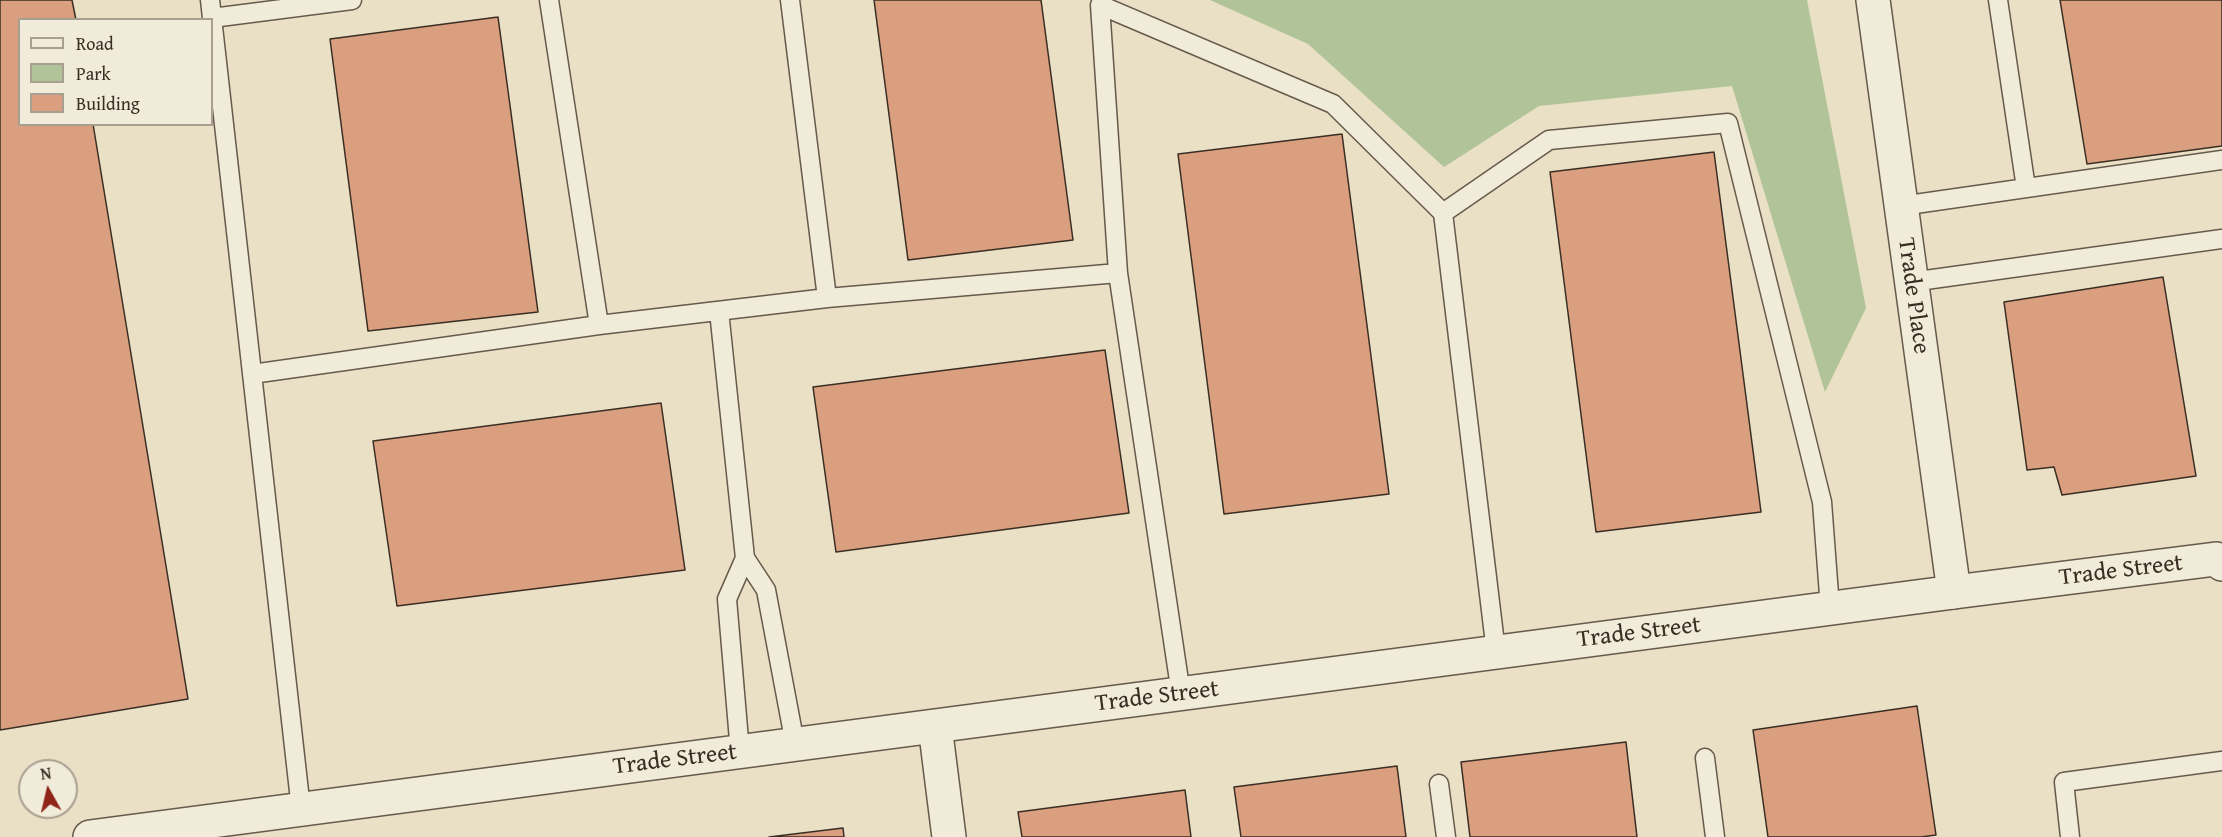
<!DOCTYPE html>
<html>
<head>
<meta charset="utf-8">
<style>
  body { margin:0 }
  #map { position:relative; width:2222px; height:837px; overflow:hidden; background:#e9e0c6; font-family:"Gentium Book Plus",serif }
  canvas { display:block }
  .legend { position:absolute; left:18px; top:18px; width:195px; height:108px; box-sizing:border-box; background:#f1ebda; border:2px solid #a89f91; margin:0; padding:8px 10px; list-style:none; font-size:18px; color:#3a2e24 }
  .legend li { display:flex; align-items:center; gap:12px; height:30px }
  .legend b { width:30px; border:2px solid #a89f91 }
  .north { position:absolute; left:18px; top:759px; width:60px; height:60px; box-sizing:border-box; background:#f1ebda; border:2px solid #a89f91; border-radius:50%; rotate:352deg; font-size:16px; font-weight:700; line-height:24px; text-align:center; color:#3a2e24 }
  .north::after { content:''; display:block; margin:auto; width:21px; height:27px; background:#8f2418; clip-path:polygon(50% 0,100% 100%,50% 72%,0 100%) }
</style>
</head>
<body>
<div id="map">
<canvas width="2222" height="837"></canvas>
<ul class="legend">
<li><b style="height:8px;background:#f1ebda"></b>Road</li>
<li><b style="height:16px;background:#b1c399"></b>Park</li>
<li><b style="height:16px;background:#d99f7f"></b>Building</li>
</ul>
<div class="north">N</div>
</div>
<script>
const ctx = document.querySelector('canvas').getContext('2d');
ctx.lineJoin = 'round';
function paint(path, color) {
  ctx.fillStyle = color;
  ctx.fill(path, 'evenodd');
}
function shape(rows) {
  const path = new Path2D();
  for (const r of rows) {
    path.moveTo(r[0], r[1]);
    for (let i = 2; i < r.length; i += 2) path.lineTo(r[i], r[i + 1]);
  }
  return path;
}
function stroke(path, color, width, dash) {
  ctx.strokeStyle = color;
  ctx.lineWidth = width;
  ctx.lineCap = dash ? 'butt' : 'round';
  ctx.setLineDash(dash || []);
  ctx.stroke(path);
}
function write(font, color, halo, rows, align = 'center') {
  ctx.font = font + ' "Gentium Book Plus",serif';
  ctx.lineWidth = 4.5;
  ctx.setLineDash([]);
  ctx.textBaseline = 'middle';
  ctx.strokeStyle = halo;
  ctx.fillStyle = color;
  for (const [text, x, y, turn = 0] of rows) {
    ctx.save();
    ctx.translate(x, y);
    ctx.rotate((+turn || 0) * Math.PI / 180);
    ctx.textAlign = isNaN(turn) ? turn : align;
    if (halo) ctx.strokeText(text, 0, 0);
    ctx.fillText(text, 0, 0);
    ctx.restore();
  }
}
paint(shape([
  [1210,0,1807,0,1866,308,1825,392,1732,86,1539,106,1444,167,1308,44]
]), '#b1c399');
const building = shape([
  [0,0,72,0,76,20,20,20,20,124,93,124,188,699,0,730,0,0],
  [874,0,1041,0,1073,240,908,260,874,0],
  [2060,0,2222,0,2222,146,2087,164,2060,0],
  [498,17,538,312,368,331,330,39,498,17],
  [1342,134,1389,494,1224,514,1178,154,1342,134],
  [1714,152,1761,512,1596,532,1550,172,1714,152],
  [2163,277,2196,476,2062,495,2054,467,2027,470,2004,302,2163,277],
  [1105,350,1129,513,836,552,813,387,1105,350],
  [661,403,685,570,397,606,373,441,661,403],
  [1917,706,1936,835,1921,837,1768,837,1753,730,1917,706],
  [1626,742,1637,837,1470,837,1461,762,1626,742],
  [1397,766,1406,837,1241,837,1234,787,1397,766],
  [1185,790,1191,837,1022,837,1018,812,1185,790],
  [843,828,844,837,769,837,843,828]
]);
paint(building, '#d99f7f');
stroke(building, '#3a2e24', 1.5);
const service = shape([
  [210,0,301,809],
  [549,0,599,325],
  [790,0,827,298],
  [1998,0,2026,188],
  [212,18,352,0],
  [1901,206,2222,160],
  [1443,213,1496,652],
  [1118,273,1100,5,1333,104,1443,213,1549,140,1728,123,1822,502,1830,608],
  [1911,282,2222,239],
  [719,311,745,558],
  [252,374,599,325,827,298,1118,273,1181,694],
  [740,752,727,599,745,558,766,590,795,744],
  [1705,758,1715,837],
  [1439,784,1446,837],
  [2070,837,2064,782,2222,761]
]);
const minor = shape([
  [1954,592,2216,559,2222,564]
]);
const tertiary = shape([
  [935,726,949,837],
  [90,837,1954,592,1873,0]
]);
stroke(service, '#665a4c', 21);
stroke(minor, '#665a4c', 36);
stroke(tertiary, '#665a4c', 36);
stroke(service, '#f1ebda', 18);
stroke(minor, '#f1ebda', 33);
stroke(tertiary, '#f1ebda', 33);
write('24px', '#3a2e24', '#f1ebda', [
  ["Trade Place",1913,296,82],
  ["Trade Street",2121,571,-7],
  ["Trade Street",1639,633,-7],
  ["Trade Street",1157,697,-7],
  ["Trade Street",675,760,-7]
]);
</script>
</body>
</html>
